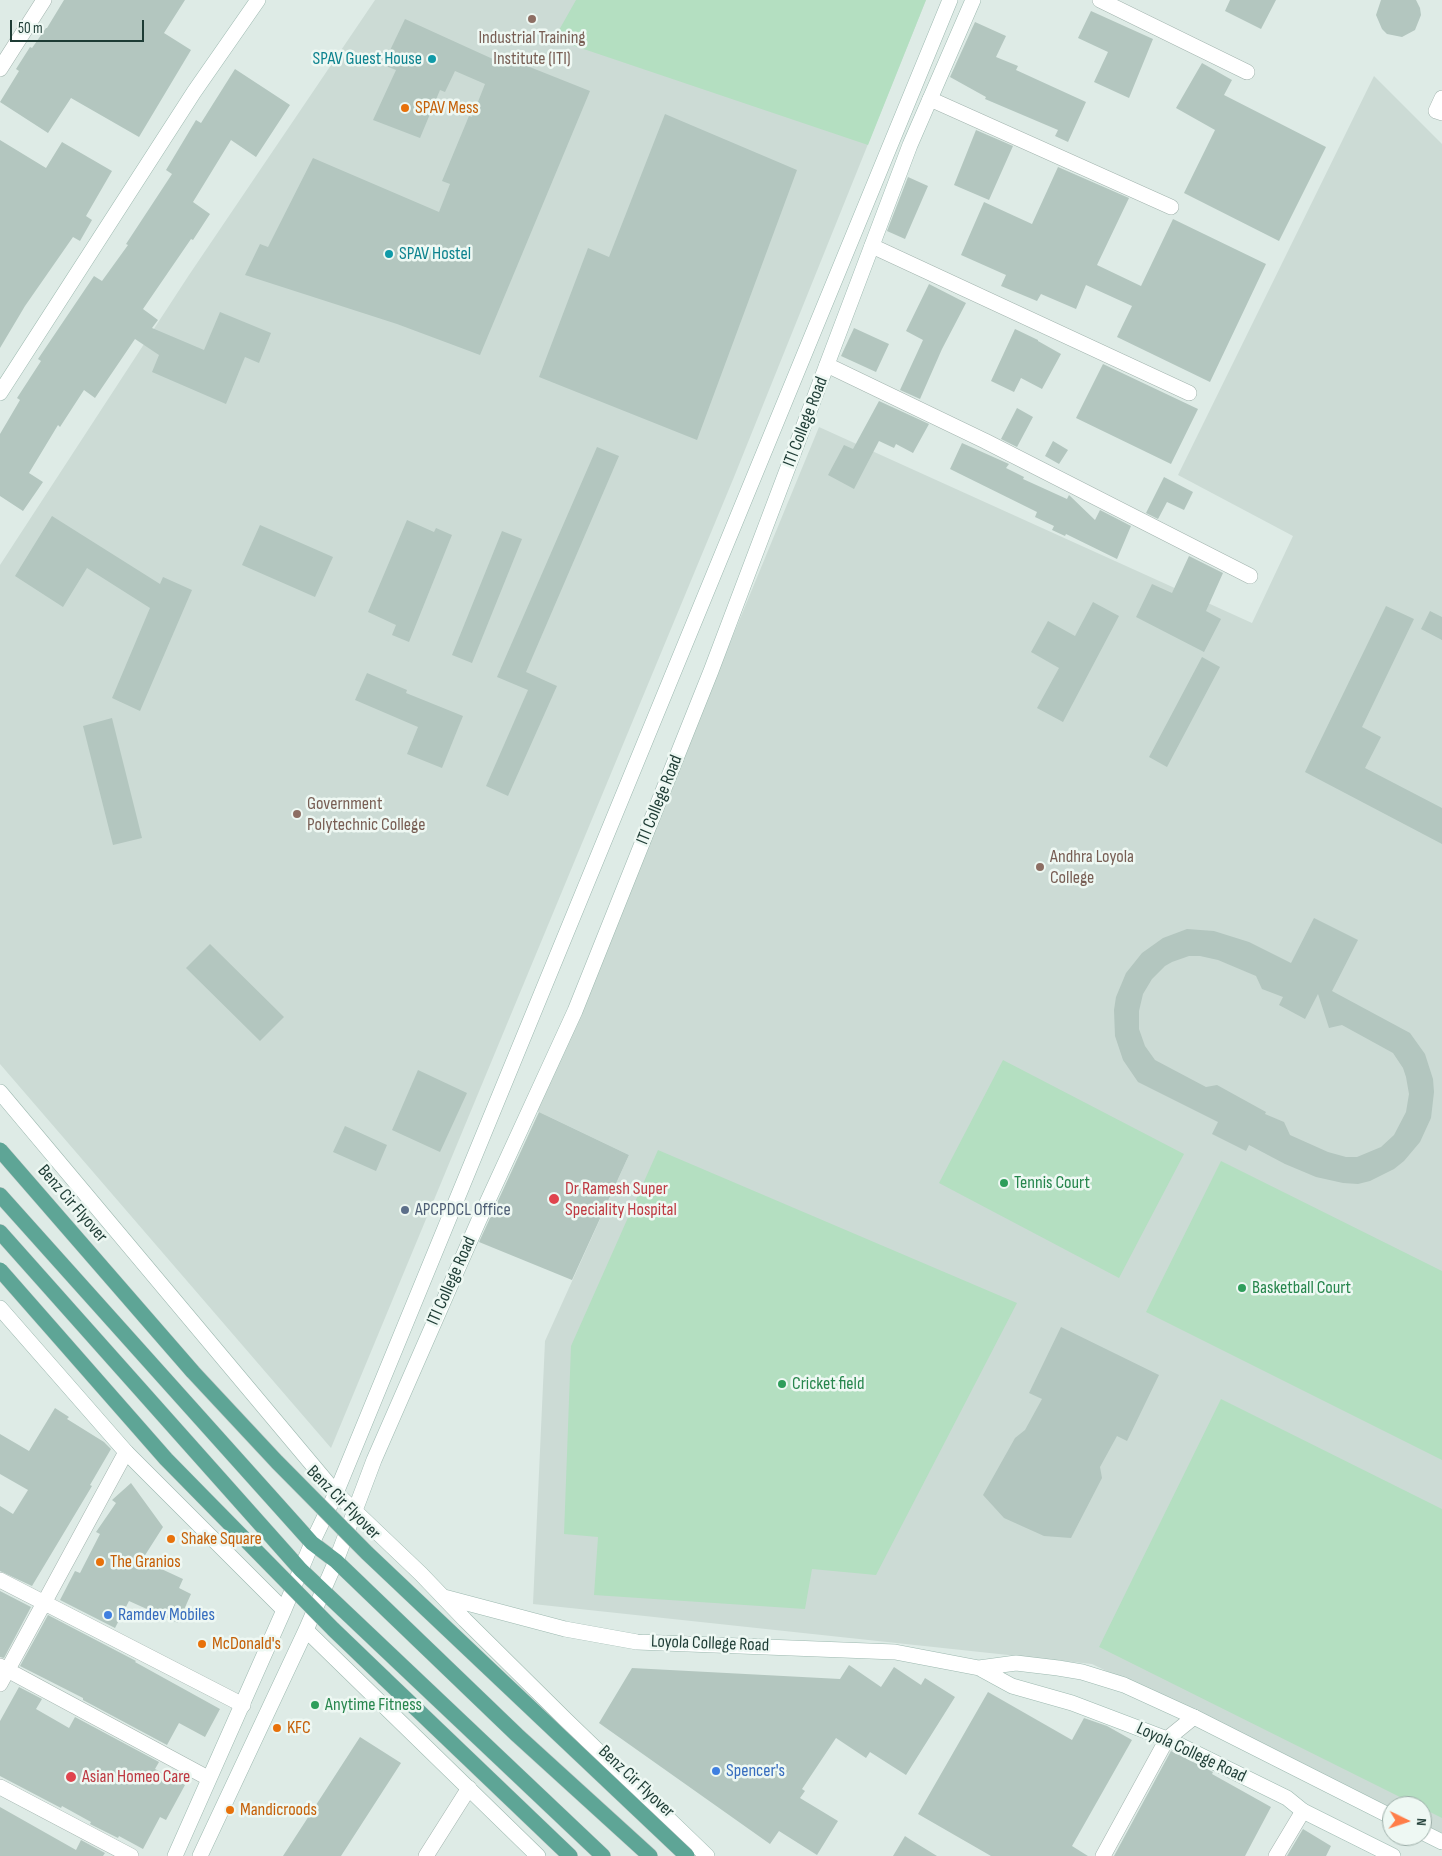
<!DOCTYPE html>
<html>
<head>
<meta charset="utf-8">
<style>
  body { margin:0 }
  #map { position:relative; width:1442px; height:1856px; overflow:hidden; background:#deebe6; font-family:"Sofia Sans Condensed",sans-serif }
  canvas { display:block }
  .north { position:absolute; left:1382px; top:1796px; width:50px; height:50px; box-sizing:border-box; background:#eef8f3; border:1px solid #9bada7; border-radius:50%; rotate:94deg; font-size:14px; font-weight:700; line-height:20px; text-align:center; color:#1e3c35 }
  .north::after { content:''; display:block; margin:auto; width:18px; height:22px; background:#ff7d48; clip-path:polygon(50% 0,100% 100%,50% 72%,0 100%) }
  .scale { position:absolute; left:10px; top:20px; width:134px; height:22px; box-sizing:border-box; border:2px solid #1e3c35; border-top:0; padding-left:6px; font-size:15px; line-height:18px; white-space:nowrap; color:#1e3c35; -webkit-text-stroke:4px #eef8f3; paint-order:stroke }
</style>
</head>
<body>
<div id="map">
<canvas width="1442" height="1856"></canvas>
<div class="north">N</div>
<div class="scale">50 m</div>
</div>
<script>
const ctx = document.querySelector('canvas').getContext('2d');
ctx.lineJoin = 'round';
function paint(path, color) {
  ctx.fillStyle = color;
  ctx.fill(path, 'evenodd');
}
function shape(rows) {
  const path = new Path2D();
  for (const r of rows) {
    path.moveTo(r[0], r[1]);
    for (let i = 2; i < r.length; i += 2) path.lineTo(r[i], r[i + 1]);
  }
  return path;
}
function stroke(path, color, width, dash) {
  ctx.strokeStyle = color;
  ctx.lineWidth = width;
  ctx.lineCap = dash ? 'butt' : 'round';
  ctx.setLineDash(dash || []);
  ctx.stroke(path);
}
function write(font, color, halo, rows, align = 'center') {
  ctx.font = font + ' "Sofia Sans Condensed",sans-serif';
  ctx.lineWidth = 5;
  ctx.setLineDash([]);
  ctx.textBaseline = 'middle';
  ctx.strokeStyle = halo;
  ctx.fillStyle = color;
  for (const [text, x, y, turn = 0] of rows) {
    ctx.save();
    ctx.translate(x, y);
    ctx.rotate((+turn || 0) * Math.PI / 180);
    ctx.textAlign = isNaN(turn) ? turn : align;
    if (halo) ctx.strokeText(text, 0, 0);
    ctx.fillText(text, 0, 0);
    ctx.restore();
  }
}
paint(shape([
  [375,0,926,0,734,477,331,1448,0,1064,0,565,189,275],
  [1374,76,1442,144,1442,1835,1422,1825,1422,1806,1392,1806,1392,1810,1092,1664,533,1604,545,1341,629,1155,537,1111,819,427,1252,623,1293,536,1178,475]
]), '#ccdbd5');
paint(shape([
  [576,0,926,0,868,145,554,39],
  [1003,1060,1184,1154,1119,1278,939,1183],
  [658,1150,1017,1303,876,1575,812,1569,805,1609,594,1595,598,1537,564,1534,571,1346],
  [1221,1161,1442,1271,1442,1460,1146,1312],
  [1221,1399,1442,1509,1442,1818,1422,1808,1422,1806,1418,1806,1099,1647]
]), '#b4dfc1');
paint(shape([
  [64,0,185,0,164,33,191,50,139,137,71,98,48,133,0,102,19,71,16,69,30,47,32,48,46,28,47,28],
  [1230,0,1276,0,1261,29,1225,11],
  [1381,0,1416,0,1420,8,1421,15,1415,30,1402,37,1387,34,1382,29,1376,15],
  [1091,11,1153,39,1129,98,1094,82,1108,52,1078,38],
  [405,19,495,60,497,54,590,91,480,355,397,324,245,275,260,244,268,247,313,158,439,212,450,184,442,181,469,116,472,117,485,84,455,71,445,92,440,90,420,138,373,120,396,70,383,65],
  [975,22,1006,36,996,57,1018,66,1016,70,1086,102,1068,142,1055,136,1058,130,985,99,986,97,950,77],
  [1202,63,1232,80,1224,95,1326,147,1279,241,1184,193,1215,130,1176,108],
  [235,69,290,105,256,157,231,140,193,202,210,214,193,240,191,239,143,309,158,320,152,328,204,350,220,312,271,333,259,363,245,357,226,404,152,372,159,355,135,339,95,398,84,390,60,427,58,425,29,473,43,482,23,511,0,496,0,434,20,400,17,398,41,361,38,359,94,276,102,281,128,245,126,244,172,174,166,170,196,120,201,123],
  [665,114,797,170,697,440,539,377,588,248,609,257],
  [976,130,1013,146,989,200,954,185],
  [0,140,46,168,62,142,112,171,86,216,92,220,80,241,73,237,25,306,0,348],
  [1058,167,1129,198,1097,265,1141,286,1173,219,1266,264,1210,382,1117,337,1132,306,1086,285,1076,309,1041,294,1037,301,1001,286,1006,275,961,255,984,202,1032,224],
  [908,177,928,186,905,239,887,231],
  [929,284,966,303,942,349,920,399,900,390,923,340,906,331],
  [854,328,889,344,876,372,841,356],
  [1015,329,1038,340,1038,341,1061,354,1042,389,1021,378,1014,392,991,381],
  [1103,364,1198,409,1171,464,1076,418],
  [879,401,929,424,913,453,896,444,894,448,879,441,854,489,828,475,844,445,853,449],
  [1017,408,1033,417,1017,447,1001,439],
  [1053,441,1068,450,1059,464,1045,456],
  [962,443,1009,464,1006,468,1024,477,1023,479,1067,499,1069,495,1095,520,1100,510,1131,526,1117,559,1066,534,1065,536,1052,530,1054,526,1035,517,1037,512,950,469],
  [597,447,619,456,526,672,557,686,508,796,486,786,528,690,497,677],
  [1164,477,1193,492,1184,510,1167,502,1158,519,1146,513],
  [52,516,160,584,163,577,192,590,140,711,112,698,150,608,87,568,63,607,15,576],
  [407,520,434,532,436,528,452,535,409,642,392,635,396,625,368,612],
  [260,525,333,557,315,597,242,565],
  [502,531,522,539,472,663,452,655],
  [1189,556,1223,573,1206,611,1221,619,1204,652,1136,617,1152,584,1172,593],
  [1093,602,1119,616,1063,722,1037,708,1059,668,1031,652,1048,621,1075,636],
  [1386,606,1414,619,1362,727,1381,737,1365,768,1442,808,1442,844,1305,772],
  [1430,611,1442,617,1442,640,1421,629],
  [1202,657,1220,667,1167,767,1149,757],
  [367,673,407,690,406,693,463,716,442,768,407,754,418,727,355,700],
  [112,718,142,838,113,845,83,726],
  [1314,918,1358,940,1332,991,1410,1033,1425,1054,1433,1079,1434,1092,1431,1118,1420,1142,1404,1161,1394,1169,1370,1181,1358,1184,1343,1183,1316,1177,1285,1164,1249,1145,1246,1151,1212,1134,1218,1122,1138,1082,1123,1060,1115,1036,1114,1010,1116,997,1126,973,1142,953,1163,938,1187,929,1214,931,1249,942,1291,963],
  [1189,956,1200,956,1218,960,1256,976,1262,989,1283,997,1279,1005,1305,1019,1318,994,1329,1028,1342,1025,1393,1053,1403,1068,1406,1077,1409,1094,1406,1112,1394,1135,1381,1147,1357,1157,1346,1157,1328,1152,1290,1135,1284,1122,1265,1114,1266,1112,1217,1085,1206,1087,1155,1060,1145,1046,1139,1029,1139,1011,1143,994,1152,979,1165,966,1172,962],
  [210,944,284,1017,260,1041,186,968],
  [418,1070,467,1093,440,1152,392,1130],
  [539,1112,629,1155,572,1280,479,1242],
  [345,1126,387,1145,376,1171,333,1152],
  [1061,1327,1159,1375,1127,1441,1117,1436,1100,1467,1102,1478,1071,1538,1044,1536,1004,1518,983,1495,1015,1438,1025,1430,1042,1399,1029,1393],
  [55,1408,69,1417,67,1419,104,1442,111,1449,90,1485,92,1486,32,1586,0,1571,0,1506,13,1514,28,1490,0,1474,0,1434,29,1451],
  [131,1483,163,1527,142,1560,183,1579,179,1588,191,1594,178,1623,129,1601,115,1628,60,1600,75,1571,80,1573,100,1534,96,1532,116,1503,112,1500],
  [0,1591,31,1607,4,1658,0,1657],
  [48,1615,136,1661,135,1662,220,1709,205,1737,179,1723,167,1745,83,1700,83,1698,20,1666],
  [849,1665,881,1687,894,1667,921,1685,925,1678,955,1697,906,1775,870,1752,866,1758,836,1738,802,1789,805,1791,800,1798,838,1821,817,1855,779,1831,770,1844,599,1723,632,1668,840,1679],
  [19,1687,42,1699,36,1709,69,1728,75,1717,159,1762,155,1769,185,1785,166,1820,160,1817,143,1849,119,1836,118,1838,90,1824,91,1822,62,1806,61,1808,0,1776,0,1721],
  [988,1692,1072,1740,1084,1718,1107,1726,1132,1740,1072,1846,1088,1856,991,1856,918,1814],
  [360,1737,401,1763,341,1856,283,1856],
  [1171,1751,1213,1772,1212,1774,1271,1807,1245,1856,1114,1856],
  [0,1807,76,1850,81,1840,105,1853,103,1856,0,1856],
  [1303,1829,1331,1846,1326,1856,1287,1856],
  [905,1836,911,1840,937,1856,893,1856]
]), '#b3c6bf');
const street = shape([
  [1100,0,1247,72],
  [0,69,44,0],
  [1442,98,1436,111,1442,113],
  [930,99,1171,207],
  [872,246,1189,393],
  [827,365,985,441,1250,576],
  [0,1580,243,1705],
  [0,1666,208,1778],
  [0,1684,126,1452],
  [0,1787,131,1856],
  [426,1856,469,1788],
  [1103,1856,1167,1739,1194,1717],
  [1276,1856,1303,1811]
]);
const secondary = shape([
  [0,393,194,92,258,0],
  [0,1092,336,1493,421,1574,465,1620,566,1720,707,1856],
  [0,1308,126,1452,284,1610],
  [444,1597,565,1629,637,1642,895,1652,979,1668,1012,1686,1072,1703,1167,1739,1287,1798,1303,1811,1393,1856],
  [306,1630,538,1856],
  [979,1668,1016,1663,1058,1668,1082,1672,1124,1685,1194,1717,1392,1817],
  [1422,1832,1442,1842],
  [175,1856,284,1610,312,1543,336,1493,950,0],
  [200,1856,306,1630,336,1561,374,1460,479,1220,575,1011,711,671,910,145,973,0]
]);
const primary = shape([
  [0,1195,312,1543,336,1561,517,1735,650,1856],
  [0,1232,301,1570,603,1856],
  [384,1678,570,1856]
]);
stroke(street, '#a1b3ad', 16);
stroke(secondary, '#9cb8af', 16);
stroke(primary, '#c0c8c6', 16);
stroke(street, '#fff', 15);
stroke(secondary, '#fff', 15);
stroke(primary, '#5ea596', 15);
const primaryBridge = shape([
  [0,1150,193,1372,277,1462,367,1553,687,1856],
  [0,1270,166,1459,333,1629,384,1678]
]);
stroke(primaryBridge, '#c0c8c6', 16, []);
stroke(primaryBridge, '#5ea596', 15);
for (const [x, y, r, color] of [
  [532,19,5,"#8d6e63"],
  [432,59,5,"#0f9aa8"],
  [405,108,5,"#e8710a"],
  [389,254,5,"#0f9aa8"],
  [297,814,5,"#8d6e63"],
  [1040,867,5,"#8d6e63"],
  [1004,1183,5,"#2e9e5b"],
  [554,1199,6,"#e0444e"],
  [405,1210,5,"#5c6f8a"],
  [1242,1288,5,"#2e9e5b"],
  [782,1384,5,"#2e9e5b"],
  [171,1539,5,"#e8710a"],
  [100,1562,5,"#e8710a"],
  [108,1615,5,"#3f7fe0"],
  [202,1644,5,"#e8710a"],
  [315,1705,5,"#2e9e5b"],
  [277,1728,5,"#e8710a"],
  [716,1771,5,"#3f7fe0"],
  [71,1777,6,"#e0444e"],
  [230,1810,5,"#e8710a"]
]) {
  const dot = new Path2D();
  dot.arc(x, y, r, 0, 2 * Math.PI);
  ctx.fillStyle = color;
  ctx.fill(dot);
  stroke(dot, '#eef8f3', 2);
}
write('18px', '#785e54', '#eef8f3', [
  ["Industrial Training",532,38,"center"],
  ["Institute (ITI)",532,59,"center"],
  ["Government",307,804],
  ["Polytechnic College",307,825],
  ["Andhra Loyola",1050,857],
  ["College",1050,878]
], 'left');
write('18px', '#0d838f', '#eef8f3', [
  ["SPAV Guest House",422,59],
  ["SPAV Hostel",399,254,"left"]
], 'right');
write('18px', '#c56008', '#eef8f3', [
  ["SPAV Mess",415,108],
  ["Shake Square",181,1539],
  ["The Granios",110,1562],
  ["McDonald's",212,1644],
  ["KFC",287,1728],
  ["Mandicroods",240,1810]
], 'left');
write('18px', '#1e3c35', '#eef8f3', [
  ["ITI College Road",806,422,-69],
  ["ITI College Road",660,800,-68],
  ["Benz Cir Flyover",72,1204,49],
  ["ITI College Road",452,1281,-66],
  ["Benz Cir Flyover",343,1503,45],
  ["Loyola College Road",710,1644,2],
  ["Loyola College Road",1191,1753,25],
  ["Benz Cir Flyover",636,1782,43]
]);
write('18px', '#27864d', '#eef8f3', [
  ["Tennis Court",1014,1183],
  ["Basketball Court",1252,1288],
  ["Cricket field",792,1384],
  ["Anytime Fitness",325,1705]
], 'left');
write('18px', '#be3a42', '#eef8f3', [
  ["Dr Ramesh Super",565,1189],
  ["Speciality Hospital",565,1210],
  ["Asian Homeo Care",82,1777]
], 'left');
write('18px', '#4e5e75', '#eef8f3', [
  ["APCPDCL Office",415,1210]
], 'left');
write('18px', '#366cbe', '#eef8f3', [
  ["Ramdev Mobiles",118,1615],
  ["Spencer's",726,1771]
], 'left');
</script>
</body>
</html>
